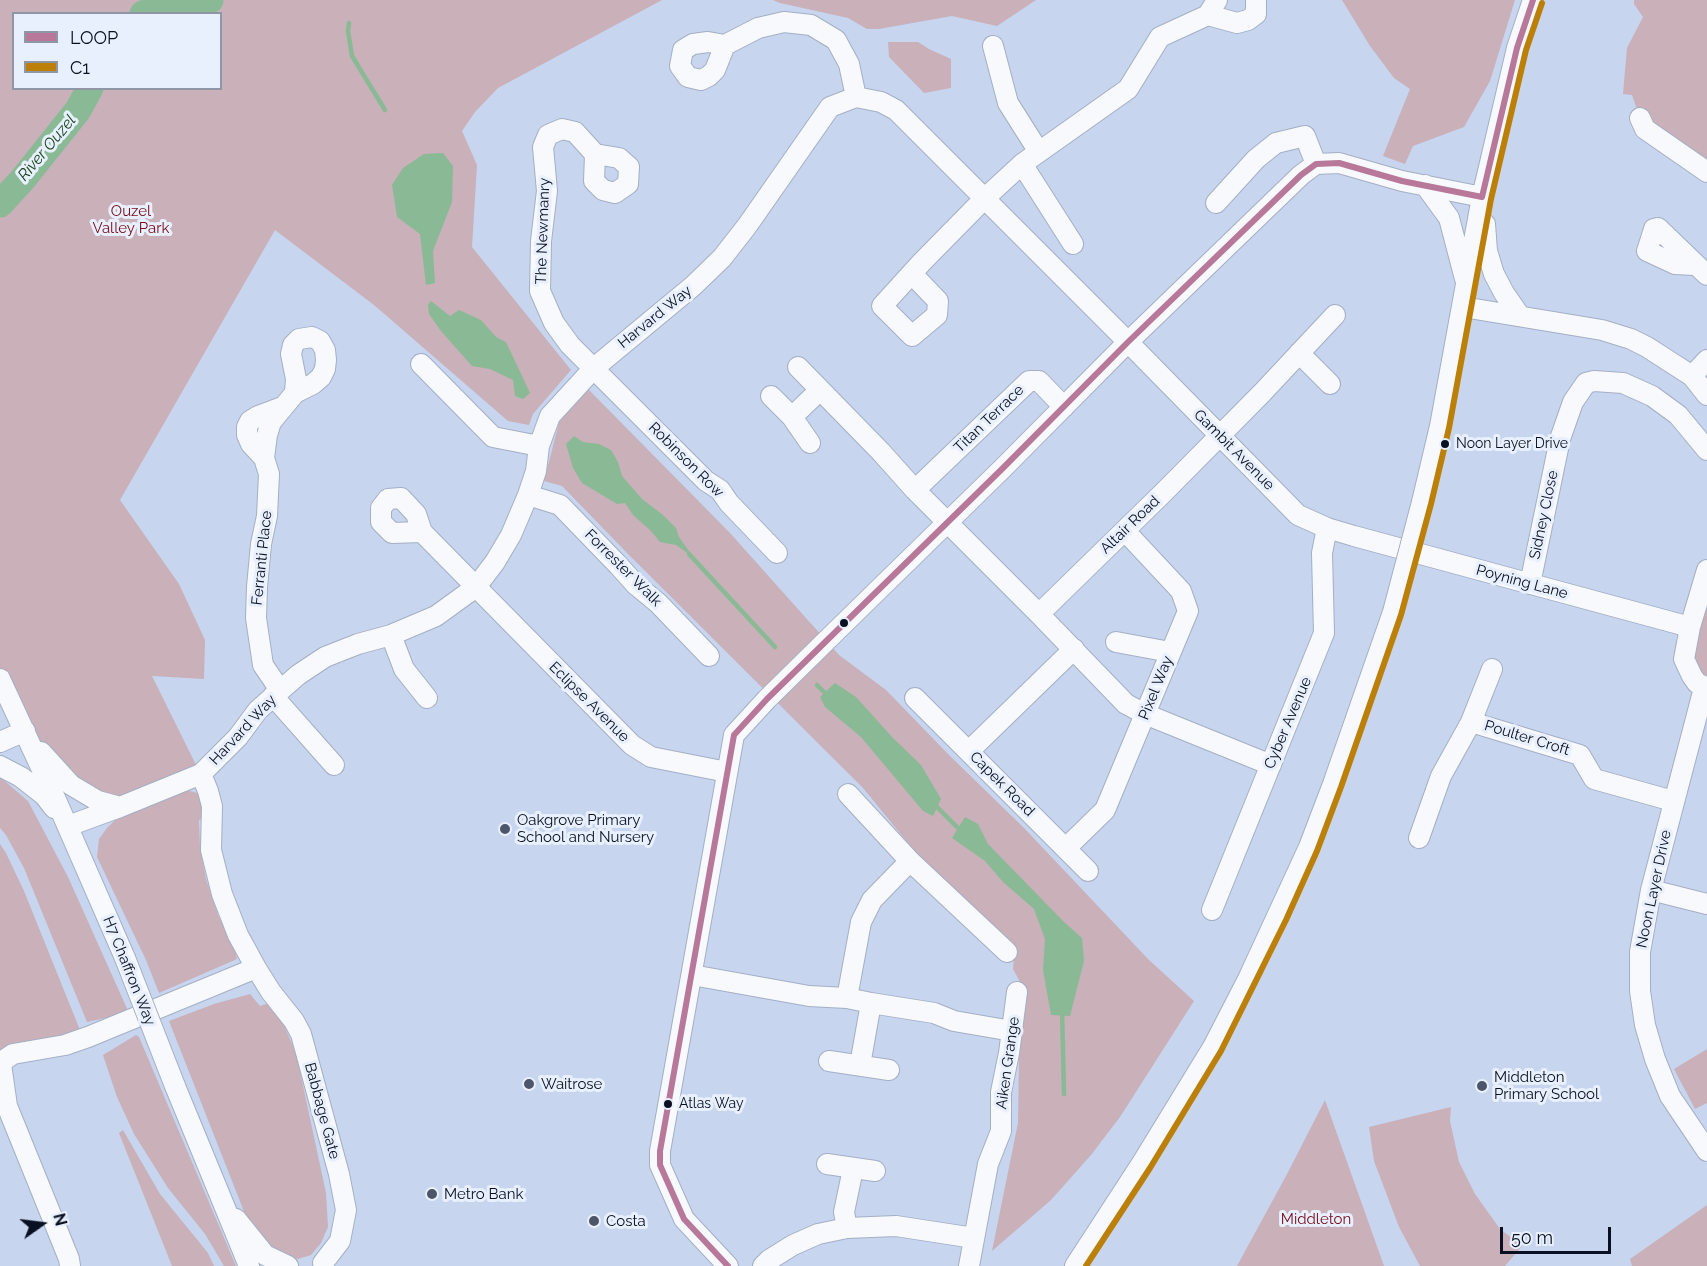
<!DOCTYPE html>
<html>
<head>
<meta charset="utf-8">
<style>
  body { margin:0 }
  #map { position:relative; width:1707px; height:1266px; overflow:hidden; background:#c7d5ef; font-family:Raleway,sans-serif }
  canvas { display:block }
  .legend { position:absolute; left:12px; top:12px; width:210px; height:78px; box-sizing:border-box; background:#e8f0fe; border:2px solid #8f96a6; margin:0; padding:8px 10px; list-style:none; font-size:18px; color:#091021 }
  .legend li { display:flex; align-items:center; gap:12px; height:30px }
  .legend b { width:30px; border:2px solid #8f96a6 }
  .north { position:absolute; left:12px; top:1194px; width:60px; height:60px; -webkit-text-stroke:4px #e8f0fe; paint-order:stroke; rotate:76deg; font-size:16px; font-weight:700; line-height:24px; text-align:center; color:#091021 }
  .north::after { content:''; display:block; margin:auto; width:21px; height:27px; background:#091021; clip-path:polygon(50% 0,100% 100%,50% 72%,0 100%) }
  .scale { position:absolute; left:1500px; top:1227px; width:111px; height:27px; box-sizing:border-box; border:3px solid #091021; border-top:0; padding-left:8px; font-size:18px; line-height:21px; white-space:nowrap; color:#091021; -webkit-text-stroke:4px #e8f0fe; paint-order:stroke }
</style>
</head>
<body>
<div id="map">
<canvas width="1707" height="1266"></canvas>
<ul class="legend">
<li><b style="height:8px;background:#b8789a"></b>LOOP</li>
<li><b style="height:8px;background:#bc8008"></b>C1</li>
</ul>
<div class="north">N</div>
<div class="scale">50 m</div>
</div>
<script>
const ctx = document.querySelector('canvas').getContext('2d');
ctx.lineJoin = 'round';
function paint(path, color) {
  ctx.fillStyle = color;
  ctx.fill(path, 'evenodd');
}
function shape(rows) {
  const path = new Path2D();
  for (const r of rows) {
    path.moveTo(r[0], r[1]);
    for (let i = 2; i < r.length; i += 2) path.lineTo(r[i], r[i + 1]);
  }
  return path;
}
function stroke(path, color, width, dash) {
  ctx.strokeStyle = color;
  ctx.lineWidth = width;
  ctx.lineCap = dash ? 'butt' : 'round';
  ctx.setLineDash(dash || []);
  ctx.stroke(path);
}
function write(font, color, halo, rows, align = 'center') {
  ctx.font = font + ' Raleway,sans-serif';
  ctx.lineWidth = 6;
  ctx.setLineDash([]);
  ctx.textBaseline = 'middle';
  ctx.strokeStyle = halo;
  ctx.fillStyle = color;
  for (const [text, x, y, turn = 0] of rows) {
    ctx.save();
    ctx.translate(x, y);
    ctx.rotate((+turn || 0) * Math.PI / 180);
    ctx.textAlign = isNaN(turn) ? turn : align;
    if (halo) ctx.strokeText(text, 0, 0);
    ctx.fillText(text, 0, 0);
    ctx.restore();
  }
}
paint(shape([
  [0,0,662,0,498,88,475,112,462,131,477,165,472,247,571,370,533,414,529,425,508,421,374,305,275,230,120,500,179,584,205,640,204,679,152,676,199,771,120,807,98,801,21,731,0,686],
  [14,14,220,14,220,88,14,88],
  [773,0,1036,0,997,26,952,16,879,29,867,29,848,18,780,3],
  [1342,0,1515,0,1490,81,1464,127,1413,146,1405,164,1383,156,1410,89,1394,78,1370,46],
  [1634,0,1707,0,1707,172,1640,118,1632,95,1623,94,1627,48,1643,17,1634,4],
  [888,42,918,42,929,49,951,59,951,88,924,93,889,57],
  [588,389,730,533,839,655,886,690,949,755,1024,828,1149,960,1194,1001,1120,1117,1091,1155,1051,1200,992,1251,1018,1123,1019,1059,1024,989,1013,969,1015,948,917,854,863,788,628,554,562,486,544,481,560,419],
  [1704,609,1707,610,1707,679,1703,677,1693,657],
  [0,777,28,801,68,877,129,1013,87,1022,24,868,6,835,0,828],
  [186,790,201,794,206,817,199,820,200,847,206,879,218,915,234,947,237,959,159,993,146,960,97,857,99,839,107,828,119,816],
  [0,844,6,853,24,891,82,1035,0,1051],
  [250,994,260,1006,269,1003,284,1025,296,1053,326,1193,328,1227,321,1243,311,1255,298,1259,280,1255,263,1242,245,1214,169,1021,214,1004],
  [136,1035,139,1037,236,1266,224,1266,205,1234,168,1188,134,1134,117,1097,103,1055],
  [1707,1049,1707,1103,1695,1109,1674,1069],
  [1325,1100,1384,1266,1237,1266,1286,1176],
  [1451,1107,1450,1121,1459,1162,1475,1194,1500,1229,1522,1246,1505,1266,1420,1266,1399,1227,1374,1161,1369,1127],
  [123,1130,160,1194,208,1253,214,1266,172,1266,119,1133],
  [1707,1205,1707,1266,1632,1266,1630,1259]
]), '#c9b0b9');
paint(shape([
  [443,153,453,166,452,202,433,251,435,283,426,285,420,234,397,217,392,185,403,168,424,154],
  [431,301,450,316,459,310,481,320,496,337,506,342,530,393,523,399,515,396,513,380,490,369,472,366,441,331,429,314,428,305],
  [574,436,583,442,599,444,611,450,618,462,622,476,642,499,663,515,676,528,679,537,693,557,676,545,660,542,651,531,633,515,625,503,617,504,582,483,573,468,566,444],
  [835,683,856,697,892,737,921,765,941,799,933,816,923,811,861,737,825,707,820,697],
  [965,817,978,824,988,844,1064,922,1082,938,1084,961,1070,1016,1051,1015,1043,970,1045,939,1034,909,1003,882,985,861,952,838]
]), '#89ba95');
stroke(shape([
  [349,23,348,31,352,56,385,110],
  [689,554,775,647],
  [817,685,827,695],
  [934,804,962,832],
  [1062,1010,1064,1094]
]), '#89ba95', 4.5);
stroke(shape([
  [143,14,162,7,190,5,207,2,210,0],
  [0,204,23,179,78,110,90,88]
]), '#89ba95', 27);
const minor = shape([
  [1208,15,1237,23,1248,20,1256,14,1256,0],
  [725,45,708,42,693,44,683,50,680,66,688,77,701,80,709,76,715,70,725,45,758,28,784,22,811,25,836,40,849,64,856,97],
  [993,46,1008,103,1039,152],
  [1640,118,1645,129,1707,172],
  [595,154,594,181,603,190,615,193,628,184,629,167,619,158,595,154,575,132,562,129,548,135,543,147,547,191,541,241,540,291,554,323,570,345,706,481,720,490,729,503,777,553],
  [1022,164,1073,244],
  [1425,185,1449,218,1465,279],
  [1216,203,1256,159,1276,143,1305,136,1316,164],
  [1485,224,1487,251,1494,274,1504,293,1520,316],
  [1694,265,1675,264,1647,251,1654,229,1658,228,1707,275],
  [912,274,938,301,937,315,912,336,882,306,922,262,984,199,1022,164,1128,89,1160,37,1208,15,1217,0],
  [1463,307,1602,330,1631,339,1647,347,1692,376,1707,395],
  [1299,353,1330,384],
  [421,364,493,437,539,446],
  [798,367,881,452,915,490,1039,614,1126,704,1145,714,1271,765],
  [1692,376,1707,360],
  [771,396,792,417,810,443],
  [792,417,820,390],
  [264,458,267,435,271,422,295,393,313,384,321,377,325,369,326,360,325,350,320,341,312,337,299,339,293,345,291,354,296,379,295,393],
  [915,490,1029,381,1039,381,1064,407],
  [528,495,560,505,619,566,636,585,658,603,709,656],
  [1422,502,1440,426,1482,197,1517,48,1533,0],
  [422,532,416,514,401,498,388,499,381,508,381,522,392,533,422,532,632,745,651,757,727,772],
  [1707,570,1690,627,1684,659,1692,676,1697,683,1707,688],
  [1530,584,1560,439,1573,402,1586,383,1594,381,1623,383,1652,396,1678,415,1707,450],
  [1039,614,1164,492,1262,393,1335,315],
  [391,635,404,669,427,698],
  [1116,642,1170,652],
  [0,679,56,800,125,958],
  [1704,688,1651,890,1640,952,1640,991,1645,1025,1655,1059,1670,1096,1707,1151],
  [280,690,263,665,256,618,257,587,261,544,267,516,269,474,264,458,251,444,247,435,247,427,250,421,258,416,282,407],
  [273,696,334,765],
  [915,698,1088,871],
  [1471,722,1580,755,1594,779,1673,801],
  [0,742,25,731],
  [969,751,1074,649],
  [41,752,71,785,98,801,120,807],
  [0,766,21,777,44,795,54,808],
  [848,794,910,861,1007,952],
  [68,826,120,807,201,774,238,737,258,710,298,675,325,657,358,644,391,635,436,616,476,587,495,562,511,535,528,495,536,471,539,446,550,416,594,368,693,286,722,258,747,226,830,107,856,97,881,102,896,110,1128,342,1298,515,1327,528,1354,536,1690,627],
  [1419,838,1441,776,1471,722,1492,669],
  [1066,848,1105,810,1188,611,1181,591,1125,531],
  [1651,890,1707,904],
  [1212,910,1324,633,1322,553,1327,528],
  [256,968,271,992,294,1021,301,1034,339,1174,346,1210,340,1241,323,1263],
  [692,975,809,996,847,998,871,1003],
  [847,998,861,922,872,900,910,861],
  [829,1061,889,1070],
  [0,1063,13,1054,65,1045,88,1037,256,968,238,935,222,894,211,850,212,806,208,791,201,774],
  [1,1064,7,1106,69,1259,70,1266],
  [860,1065,871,1003,934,1013,954,1021,1012,1031],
  [175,1086,249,1266],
  [827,1164,875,1171],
  [236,1219,265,1255,288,1266],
  [847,1228,844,1212,853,1169],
  [728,1266,684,1219,660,1165,660,1151,734,735,767,699,827,640,1002,469,1128,342,1301,175,1316,164,1339,163,1402,181,1482,197],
  [763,1266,769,1260,793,1245,818,1234,847,1228,896,1226,974,1238],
  [969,1266,988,1164,1001,1131,1001,1092,1009,1053,1017,992],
  [1075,1266,1142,1163,1213,1047,1248,979,1309,847,1333,784,1393,612]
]);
stroke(minor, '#a4afc4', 22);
stroke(minor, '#f7f9fd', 20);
const minorBridge = shape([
  [1393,612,1422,502],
  [125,958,175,1086]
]);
stroke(minorBridge, '#a4afc4', 22, []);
stroke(minorBridge, '#f7f9fd', 20);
stroke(shape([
  [1482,197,1517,48,1533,0],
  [728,1266,684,1219,660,1165,660,1151,734,735,767,699,1002,469,1128,342,1301,175,1316,164,1339,163,1402,181,1482,197]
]), '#b8789a', 6);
stroke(shape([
  [1086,1266,1150,1168,1221,1051,1286,920,1317,851,1341,787,1401,615,1431,504,1449,428,1491,199,1526,50,1542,3]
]), '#bc8008', 6);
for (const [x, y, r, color] of [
  [1445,444,5,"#091021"],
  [844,623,5,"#091021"],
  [505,829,6,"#4c5569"],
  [529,1084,6,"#4c5569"],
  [1482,1086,6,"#4c5569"],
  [668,1104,5,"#091021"],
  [432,1194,6,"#4c5569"],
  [594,1221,6,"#4c5569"]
]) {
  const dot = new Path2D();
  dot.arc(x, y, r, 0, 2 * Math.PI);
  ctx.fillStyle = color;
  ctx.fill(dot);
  stroke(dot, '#e8f0fe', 2);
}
write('14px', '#091021', '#e8f0fe', [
  ["Noon Layer Drive",1456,444],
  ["Atlas Way",679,1104]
], 'left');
write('15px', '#7a0815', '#e8f0fe', [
  ["Ouzel",131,211],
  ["Valley Park",131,228],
  ["Middleton",1316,1219]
]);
write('15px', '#091021', '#e8f0fe', [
  ["The Newmanry",543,231,-88],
  ["Harvard Way",655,317,-39],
  ["Titan Terrace",989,419,-44],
  ["Gambit Avenue",1234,450,45],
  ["Robinson Row",686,460,45],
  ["Sidney Close",1544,515,-78],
  ["Altair Road",1130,525,-44],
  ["Ferranti Place",262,558,-84],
  ["Forrester Walk",623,568,45],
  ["Poyning Lane",1522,582,15],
  ["Pixel Way",1156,688,-68],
  ["Eclipse Avenue",589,702,45],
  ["Cyber Avenue",1288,723,-67],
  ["Harvard Way",243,730,-47],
  ["Poulter Croft",1527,738,17],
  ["Capek Road",1002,784,45],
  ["Noon Layer Drive",1654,889,-78],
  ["H7 Chaffron Way",129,971,68],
  ["Aiken Grange",1008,1063,-82],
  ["Babbage Gate",322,1111,75]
]);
write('15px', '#091021', '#e8f0fe', [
  ["Oakgrove Primary",517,820],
  ["School and Nursery",517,837],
  ["Middleton",1494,1077],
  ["Primary School",1494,1094],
  ["Waitrose",541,1084],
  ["Metro Bank",444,1194],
  ["Costa",606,1221]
], 'left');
write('italic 16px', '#174419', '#e8f0fe', [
  ["River Ouzel",47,148,-50]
]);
</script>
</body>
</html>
